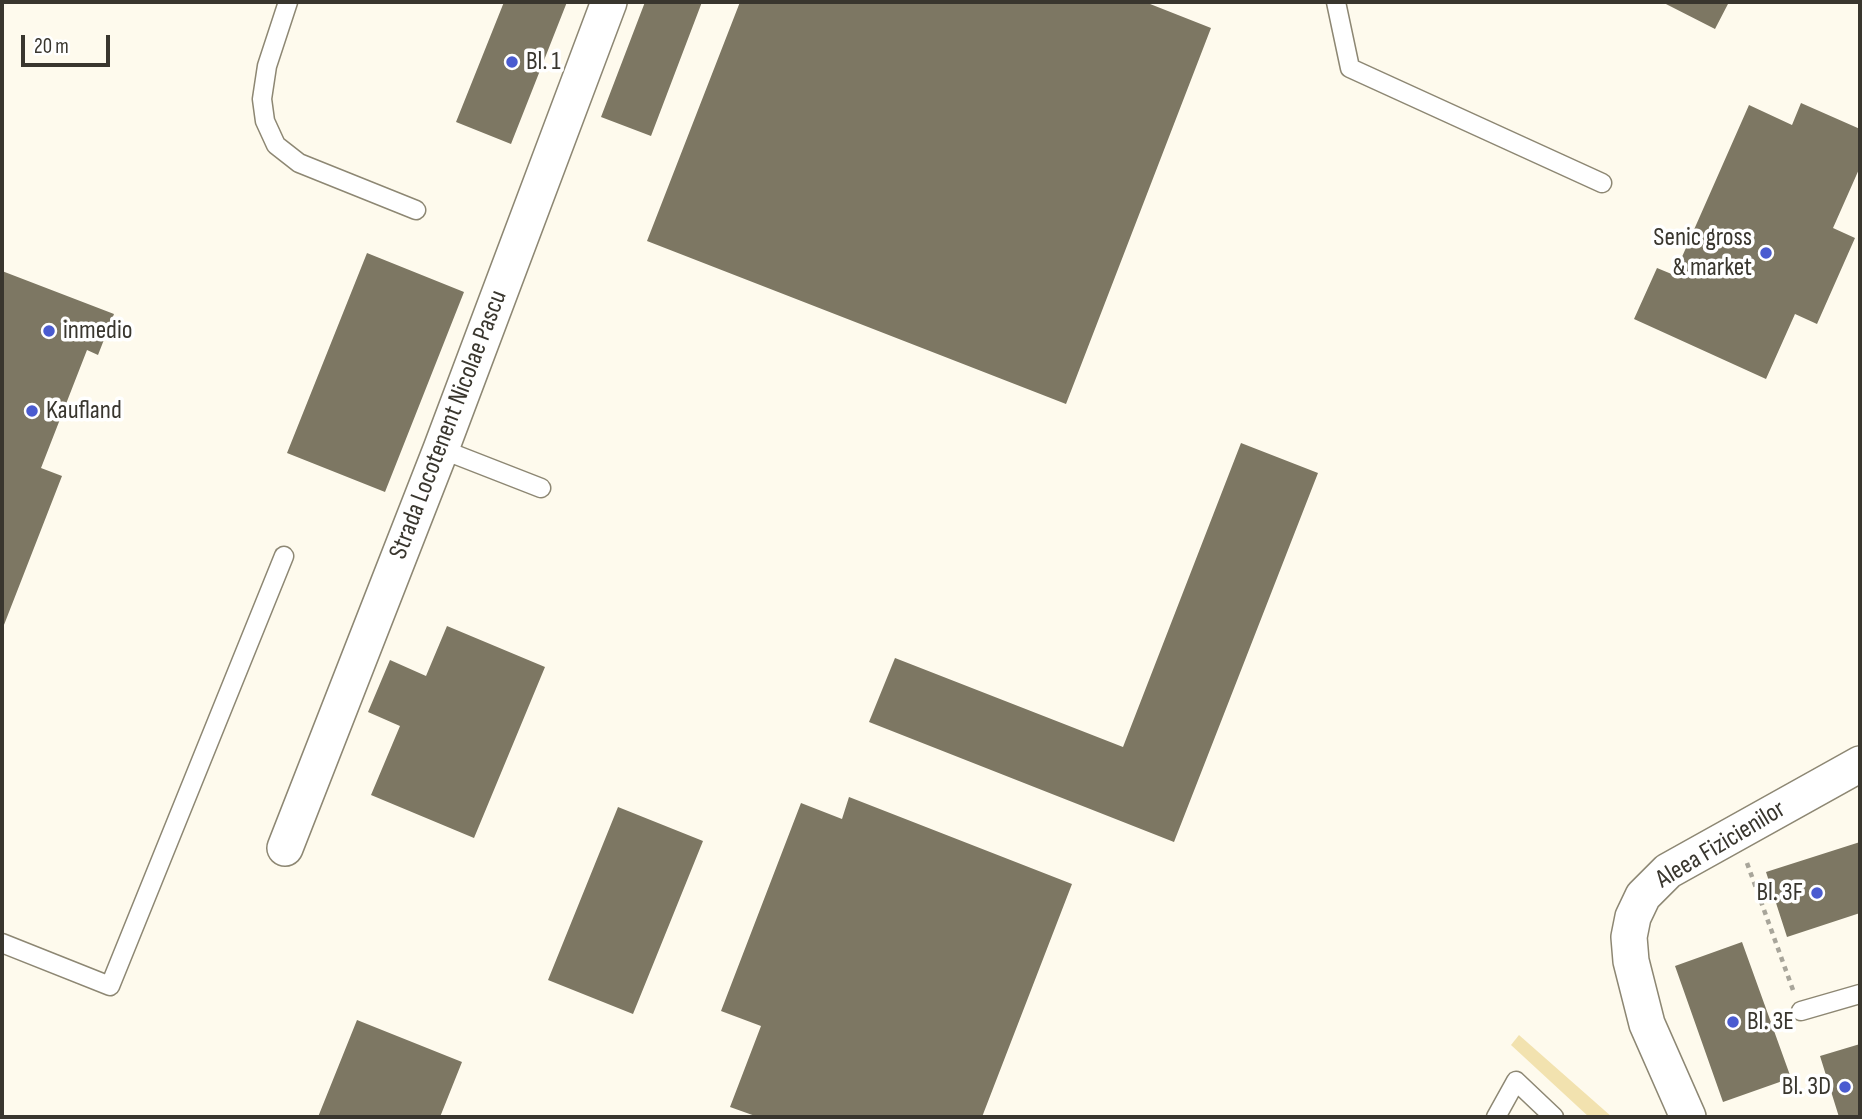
<!DOCTYPE html>
<html>
<head>
<meta charset="utf-8">
<style>
  body { margin:0 }
  #map { position:relative; width:1862px; height:1119px; overflow:hidden; background:#fefaed; font-family:"Sofia Sans Condensed",sans-serif }
  canvas { display:block }
  .frame { position:absolute; inset:0; border:4px solid #39362e; pointer-events:none }
  .scale { position:absolute; left:21px; top:35px; width:89px; height:32px; box-sizing:border-box; border:4px solid #39362e; border-top:0; padding-left:9px; font-size:21px; line-height:24px; white-space:nowrap; color:#39362e; -webkit-text-stroke:5px #fff; paint-order:stroke }
</style>
</head>
<body>
<div id="map">
<canvas width="1862" height="1119"></canvas>
<div class="frame"></div>
<div class="scale">20 m</div>
</div>
<script>
const ctx = document.querySelector('canvas').getContext('2d');
ctx.lineJoin = 'round';
function paint(path, color) {
  ctx.fillStyle = color;
  ctx.fill(path, 'evenodd');
}
function shape(rows) {
  const path = new Path2D();
  for (const r of rows) {
    path.moveTo(r[0], r[1]);
    for (let i = 2; i < r.length; i += 2) path.lineTo(r[i], r[i + 1]);
  }
  return path;
}
function stroke(path, color, width, dash) {
  ctx.strokeStyle = color;
  ctx.lineWidth = width;
  ctx.lineCap = dash ? 'butt' : 'round';
  ctx.setLineDash(dash || []);
  ctx.stroke(path);
}
function write(font, color, halo, rows, align = 'center') {
  ctx.font = font + ' "Sofia Sans Condensed",sans-serif';
  ctx.lineWidth = 7;
  ctx.setLineDash([]);
  ctx.textBaseline = 'middle';
  ctx.strokeStyle = halo;
  ctx.fillStyle = color;
  for (const [text, x, y, turn = 0] of rows) {
    ctx.save();
    ctx.translate(x, y);
    ctx.rotate((+turn || 0) * Math.PI / 180);
    ctx.textAlign = isNaN(turn) ? turn : align;
    if (halo) ctx.strokeText(text, 0, 0);
    ctx.fillText(text, 0, 0);
    ctx.restore();
  }
}
paint(shape([
  [1519,1035,1612,1117,1589,1117,1511,1045]
]), '#f2e2af');
paint(shape([
  [504,2,567,2,511,144,456,122],
  [645,2,702,2,651,136,601,117],
  [740,2,1145,2,1211,28,1066,404,647,241],
  [1662,2,1729,2,1715,29],
  [1801,103,1860,129,1860,167,1833,228,1855,238,1817,324,1795,314,1766,379,1634,319,1657,268,1674,275,1749,105,1792,125],
  [367,253,464,292,385,492,287,453],
  [2,271,114,314,98,355,87,350,41,468,62,476,2,630],
  [1241,443,1318,473,1174,842,869,722,895,658,1123,747],
  [447,626,545,667,474,838,371,795,400,726,368,712,390,660,426,676],
  [849,797,1072,884,982,1117,758,1117,730,1107,761,1026,721,1011,801,803,842,819],
  [618,807,703,841,633,1014,548,980],
  [1860,842,1860,913,1787,937,1766,872],
  [1742,942,1791,1078,1723,1102,1675,966],
  [357,1020,462,1062,440,1117,318,1117],
  [1860,1044,1860,1117,1839,1117,1820,1056]
]), '#7d7763');
const lane = shape([
  [288,2,267,66,262,99,265,121,276,145,299,163,416,210],
  [1336,2,1350,68,1602,183],
  [441,449,541,488],
  [2,943,110,986,284,556],
  [1801,1011,1860,994],
  [1496,1117,1516,1081,1554,1117]
]);
const street = shape([
  [285,848,441,449,609,2],
  [1688,1117,1647,1024,1631,961,1629,937,1633,917,1643,896,1668,871,1860,764]
]);
stroke(lane, '#8d8773', 21);
stroke(street, '#8d8773', 38);
stroke(shape([
  [1747,863,1793,990]
]), '#a8a59a', 4.5, [5, 5]);
stroke(lane, '#fff', 18);
stroke(street, '#fff', 35);
for (const [x, y, r, color] of [
  [512,62,7,"#4a5bd0"],
  [1766,253,7,"#4a5bd0"],
  [49,331,7,"#4a5bd0"],
  [32,411,7,"#4a5bd0"],
  [1817,893,7,"#4a5bd0"],
  [1733,1022,7,"#4a5bd0"],
  [1845,1087,7,"#4a5bd0"]
]) {
  const dot = new Path2D();
  dot.arc(x, y, r, 0, 2 * Math.PI);
  ctx.fillStyle = color;
  ctx.fill(dot);
  stroke(dot, '#fff', 2.5);
}
write('26px', '#39362e', '#fff', [
  ["Bl. 1",526,62],
  ["Senic gross",1752,238,"right"],
  ["& market",1752,268,"right"],
  ["inmedio",63,331],
  ["Kaufland",46,411],
  ["Bl. 3F",1803,893,"right"],
  ["Bl. 3E",1747,1022],
  ["Bl. 3D",1831,1087,"right"]
], 'left');
write('26px', '#39362e', '#fff', [
  ["Strada Locotenent Nicolae Pascu",449,425,-69],
  ["Aleea Fizicienilor",1721,845,-31]
]);
</script>
</body>
</html>
